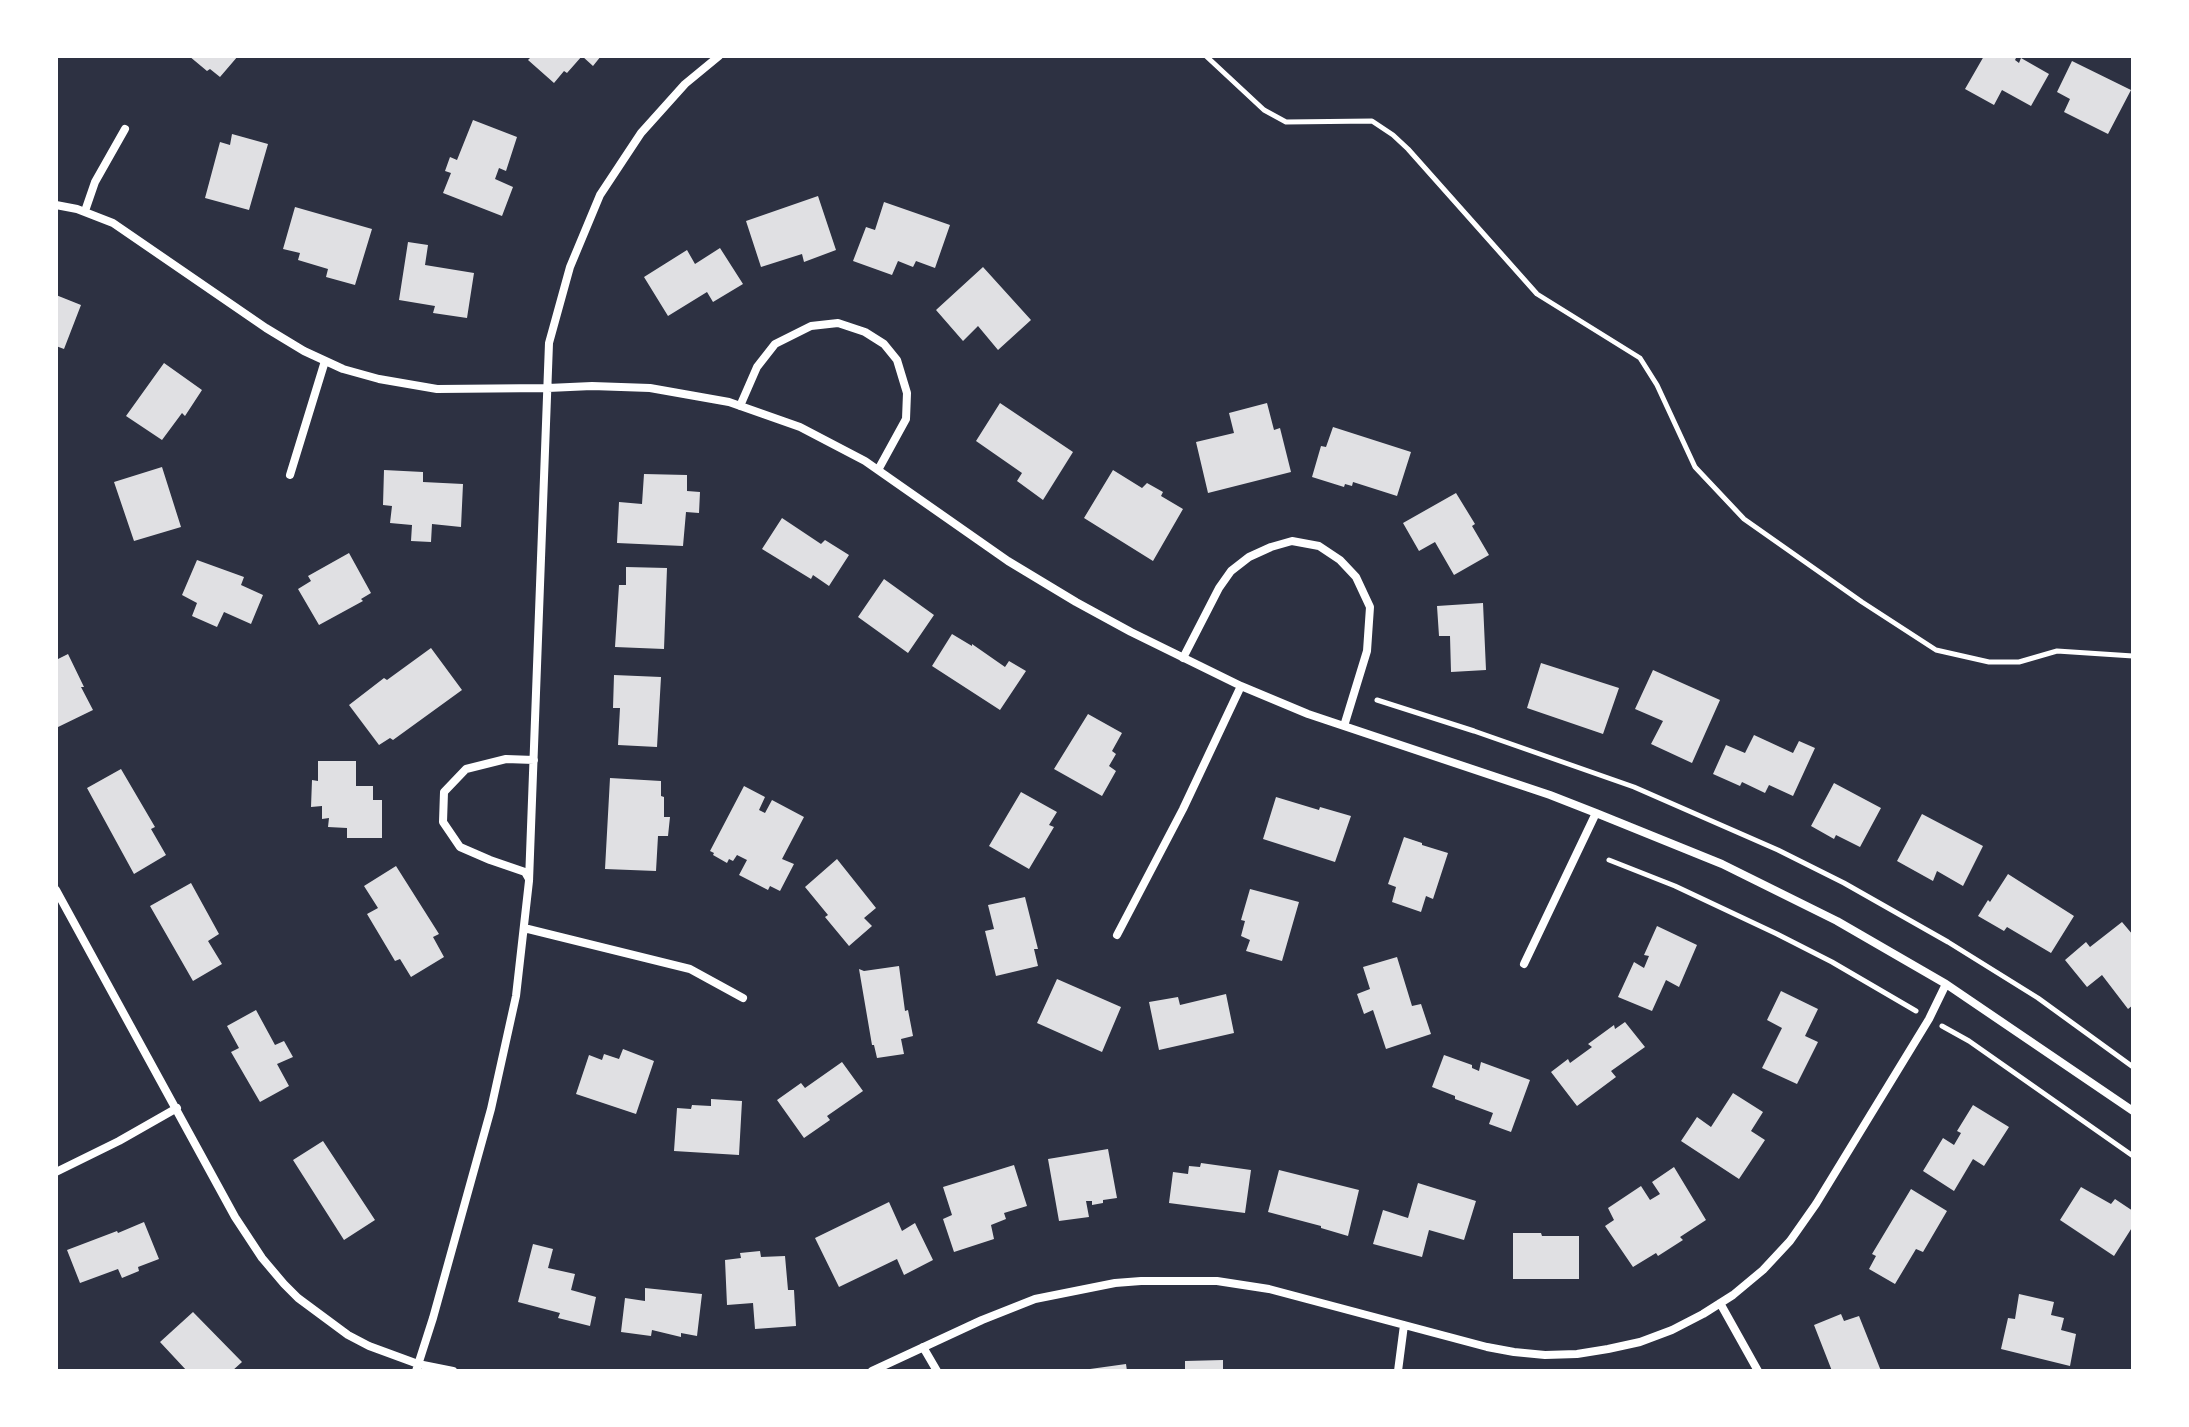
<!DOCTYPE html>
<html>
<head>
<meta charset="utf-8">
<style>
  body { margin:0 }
  #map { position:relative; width:2189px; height:1427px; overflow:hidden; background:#2d3142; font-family:Raleway,sans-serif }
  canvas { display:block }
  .frame { position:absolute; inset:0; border:58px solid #fff; pointer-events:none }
</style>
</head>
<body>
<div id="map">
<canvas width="2189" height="1427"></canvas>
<div class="frame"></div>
</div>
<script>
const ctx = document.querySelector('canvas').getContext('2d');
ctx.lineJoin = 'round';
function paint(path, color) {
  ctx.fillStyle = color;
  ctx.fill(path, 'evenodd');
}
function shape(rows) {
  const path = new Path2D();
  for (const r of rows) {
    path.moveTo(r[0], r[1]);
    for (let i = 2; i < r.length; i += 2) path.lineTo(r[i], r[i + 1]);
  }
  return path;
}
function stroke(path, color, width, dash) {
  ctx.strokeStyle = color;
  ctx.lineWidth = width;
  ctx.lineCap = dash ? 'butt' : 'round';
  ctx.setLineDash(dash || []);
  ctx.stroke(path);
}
paint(shape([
  [189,56,238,56,220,77,210,69,207,71],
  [532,56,601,56,593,66,582,56,567,73,564,71,554,83,528,60],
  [1984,56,2017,56,2015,60,2019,63,2021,58,2049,74,2031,106,2002,90,1994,105,1965,89],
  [2072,61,2131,90,2108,134,2064,112,2070,99,2057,92],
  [473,120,517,137,506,171,499,168,495,179,513,187,502,216,443,193,451,173,445,171,450,157,457,160],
  [232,134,268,144,249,210,205,198,220,142,230,145],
  [818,196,836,250,804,262,802,254,761,267,746,221],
  [884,202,950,225,935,268,916,261,913,267,898,261,892,275,853,261,866,227,875,230],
  [295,207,372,229,355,285,326,277,328,269,298,260,300,253,283,249],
  [408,242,428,245,425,265,474,273,467,318,433,313,435,306,399,300],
  [720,248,743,284,713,302,707,292,668,316,644,277,687,250,695,264],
  [983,267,1031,320,998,350,978,326,963,341,936,310],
  [56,295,81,305,64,349,56,346],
  [164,363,202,390,185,416,182,413,162,440,126,416],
  [1000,403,1073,452,1043,500,1017,481,1022,473,976,441],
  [1267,403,1274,430,1280,428,1291,472,1208,493,1196,442,1234,433,1229,413],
  [1333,427,1411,452,1397,496,1353,482,1352,486,1345,484,1344,487,1312,477,1321,446,1326,447],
  [162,467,181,527,134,541,114,482],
  [384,470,423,472,423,482,463,484,461,527,432,524,431,542,411,541,412,525,390,523,392,506,383,505],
  [1113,470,1142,488,1147,483,1163,492,1161,496,1183,509,1153,561,1084,518],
  [644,474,687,475,687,491,700,492,699,513,686,512,683,546,617,543,619,502,642,504],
  [1456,493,1475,524,1472,526,1489,555,1454,575,1435,542,1419,551,1403,523],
  [782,518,821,544,825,540,849,555,829,586,813,575,811,579,762,549],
  [349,553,371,593,361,599,363,601,319,625,298,589,311,581,308,576],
  [197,560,244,577,241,585,263,595,251,624,224,612,217,627,192,616,197,603,182,595],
  [626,567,667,568,664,649,615,647,619,585,626,585],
  [884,579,934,615,908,653,858,617],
  [1483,603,1486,670,1451,672,1450,636,1439,636,1437,606],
  [952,634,972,646,972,644,1005,667,1009,661,1026,671,1000,710,932,666],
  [431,648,462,690,393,740,390,738,379,745,349,705,384,678,387,680],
  [68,654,84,687,81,687,93,710,56,728,56,660],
  [1541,663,1619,688,1603,734,1527,708],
  [1653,670,1720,700,1692,763,1651,744,1663,721,1635,709],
  [614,675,661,677,657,747,618,745,620,708,613,708],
  [1088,714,1122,733,1112,751,1116,754,1109,766,1116,771,1102,796,1054,769],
  [1754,735,1793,753,1799,741,1815,748,1793,796,1769,785,1765,793,1742,782,1740,786,1713,774,1726,745,1745,753],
  [318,761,356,761,356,786,373,786,373,800,382,800,382,838,347,838,347,828,328,827,329,818,322,819,322,806,311,807,312,780,318,781],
  [121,769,155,827,151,829,166,855,134,874,87,788],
  [610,778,661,781,661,796,664,797,664,817,670,817,668,836,658,836,656,871,605,869],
  [1834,783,1881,808,1860,847,1836,835,1834,839,1811,826],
  [744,786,765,797,759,810,765,813,772,800,804,817,782,859,794,864,780,891,770,886,768,890,739,875,747,860,737,855,733,861,729,859,727,863,713,855,714,853,710,851],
  [1021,792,1057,812,1049,825,1054,827,1029,869,989,846],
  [1276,797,1319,810,1320,807,1351,816,1335,862,1263,839],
  [1922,814,1983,846,1963,886,1937,871,1933,881,1897,861],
  [1404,837,1422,843,1422,845,1448,853,1433,899,1426,896,1421,912,1392,902,1396,887,1388,884],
  [837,859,876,908,864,918,872,926,849,946,825,917,828,915,805,887],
  [396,866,439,934,433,937,444,957,411,977,400,959,395,961,367,914,378,908,364,886],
  [2008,874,2074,916,2051,953,2007,927,2004,931,1978,916,1988,900,1990,902],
  [191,883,219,934,208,941,222,964,193,981,150,906],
  [1250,889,1299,902,1282,961,1246,951,1250,940,1241,936,1245,921,1241,920],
  [1025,897,1038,949,1034,949,1038,966,996,976,985,931,994,929,988,905],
  [2122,922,2133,935,2133,1005,2128,1009,2102,975,2087,987,2065,960,2086,942,2090,947],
  [1657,926,1697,945,1679,987,1666,980,1652,1011,1618,997,1634,962,1644,968,1649,956,1644,955],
  [1397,957,1412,1006,1421,1004,1431,1034,1386,1049,1373,1010,1364,1014,1357,994,1370,989,1363,967],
  [899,966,905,1011,908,1010,913,1036,901,1039,904,1054,877,1058,874,1045,872,1045,859,969,864,971],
  [1057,979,1121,1007,1102,1052,1037,1023],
  [1781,991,1818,1009,1805,1036,1818,1042,1797,1084,1762,1068,1782,1028,1767,1020],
  [1226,994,1234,1033,1159,1050,1149,1002,1178,997,1180,1005],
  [256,1010,275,1045,284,1041,293,1057,277,1064,289,1086,260,1102,231,1052,239,1048,227,1026],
  [1625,1022,1645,1047,1611,1071,1616,1077,1577,1106,1551,1072,1568,1059,1570,1063,1592,1047,1588,1044,1614,1025,1615,1029],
  [623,1049,654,1061,636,1114,576,1094,589,1055,602,1060,604,1054,619,1059],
  [1444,1055,1472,1065,1472,1068,1479,1071,1481,1062,1530,1080,1511,1132,1489,1124,1493,1113,1455,1099,1455,1096,1432,1087],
  [842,1062,863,1091,827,1116,830,1120,804,1138,777,1100,801,1083,805,1088],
  [1733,1093,1763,1112,1751,1131,1765,1140,1739,1179,1681,1141,1697,1117,1711,1127],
  [711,1099,742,1101,739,1155,674,1151,677,1108,691,1109,692,1105,711,1106],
  [1973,1105,2009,1127,1984,1166,1973,1159,1954,1191,1923,1171,1943,1138,1954,1145,1961,1133,1957,1131],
  [323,1141,375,1220,344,1240,293,1160],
  [1108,1149,1117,1198,1103,1200,1103,1203,1092,1205,1092,1201,1086,1201,1089,1217,1059,1221,1048,1159],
  [1201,1163,1251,1170,1245,1213,1169,1203,1173,1172,1188,1174,1189,1166,1200,1167],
  [1014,1165,1027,1206,1004,1213,1006,1219,991,1225,994,1239,954,1252,943,1219,952,1215,943,1187],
  [1674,1167,1706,1220,1680,1237,1683,1240,1658,1256,1656,1253,1633,1267,1605,1226,1614,1220,1608,1208,1641,1186,1650,1200,1660,1194,1652,1182],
  [1279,1170,1359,1190,1348,1236,1321,1228,1321,1226,1268,1212],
  [1418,1183,1476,1201,1464,1240,1429,1230,1422,1257,1373,1244,1383,1210,1408,1218],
  [2081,1187,2111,1204,2115,1199,2133,1211,2133,1226,2114,1256,2060,1220],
  [1911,1189,1947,1211,1923,1252,1916,1249,1895,1284,1869,1269,1876,1256,1872,1254],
  [889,1202,902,1231,915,1223,933,1260,904,1275,897,1259,839,1287,815,1238],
  [144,1222,159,1259,138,1267,139,1271,122,1278,118,1269,80,1283,67,1250,117,1231,118,1233],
  [1513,1233,1541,1233,1542,1236,1579,1236,1579,1279,1513,1279],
  [533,1244,553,1249,548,1268,575,1274,571,1290,596,1297,590,1326,558,1318,560,1313,518,1302],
  [760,1251,761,1257,785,1256,788,1290,794,1290,796,1326,755,1329,753,1303,727,1305,725,1260,741,1258,740,1253],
  [645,1288,702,1294,697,1336,681,1333,681,1337,652,1330,651,1336,621,1332,625,1298,645,1301],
  [2019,1294,2054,1302,2051,1315,2064,1318,2061,1330,2076,1334,2070,1366,2001,1349,2008,1318,2015,1319],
  [193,1312,242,1362,232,1371,187,1371,160,1342],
  [1841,1314,1844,1321,1859,1316,1881,1371,1832,1371,1814,1325],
  [1223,1360,1223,1371,1185,1371,1185,1361],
  [1126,1364,1127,1371,1090,1371,1090,1369]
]), '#e0e0e3');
stroke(shape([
  [1206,56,1264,110,1286,122,1372,121,1393,135,1408,149,1537,294,1640,358,1657,385,1695,467,1744,519,1862,602,1936,650,1989,662,2019,662,2057,651,2133,656],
  [1377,700,1474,731,1634,787,1778,850,1844,883,1948,942,2038,998,2133,1067],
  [1609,860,1675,886,1777,934,1832,962,1916,1011],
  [1942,1026,1969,1041,2133,1156]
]), '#fff', 5);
stroke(shape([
  [56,205,77,209,113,223,266,328,304,351,343,369,379,379,437,389,548,388,592,386,650,388,729,402,800,427,865,461,1008,561,1076,602,1131,632,1241,686,1308,714,1550,795,1596,813,1722,864,1837,921,1946,984,2133,1111],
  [85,211,95,182,125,129],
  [740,406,757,367,775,344,811,326,838,323,865,332,884,344,897,360,907,393,906,419,878,470],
  [290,475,325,361],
  [1183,658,1219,588,1231,571,1249,557,1271,547,1292,541,1319,546,1340,560,1356,577,1370,607,1367,651,1344,726],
  [529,879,525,872,490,860,460,847,443,822,444,792,466,769,506,759,534,760],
  [56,890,235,1217,262,1258,284,1284,298,1298,348,1335,369,1346,418,1364,453,1371],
  [524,928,690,969,743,998],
  [1117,935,1183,809,1241,686],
  [1524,964,1596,813],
  [56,1172,119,1141,177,1108],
  [1720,1303,1758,1371],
  [923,1347,937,1371],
  [416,1371,433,1318,491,1109,516,996,529,881,549,343,570,267,600,195,641,133,685,84,719,56],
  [872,1371,982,1320,1035,1299,1115,1283,1141,1281,1217,1281,1269,1289,1487,1347,1514,1352,1545,1355,1577,1354,1608,1349,1640,1342,1672,1330,1703,1314,1733,1295,1763,1270,1790,1241,1816,1204,1929,1019,1946,984],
  [1398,1371,1404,1325]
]), '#fff', 8);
</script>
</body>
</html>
